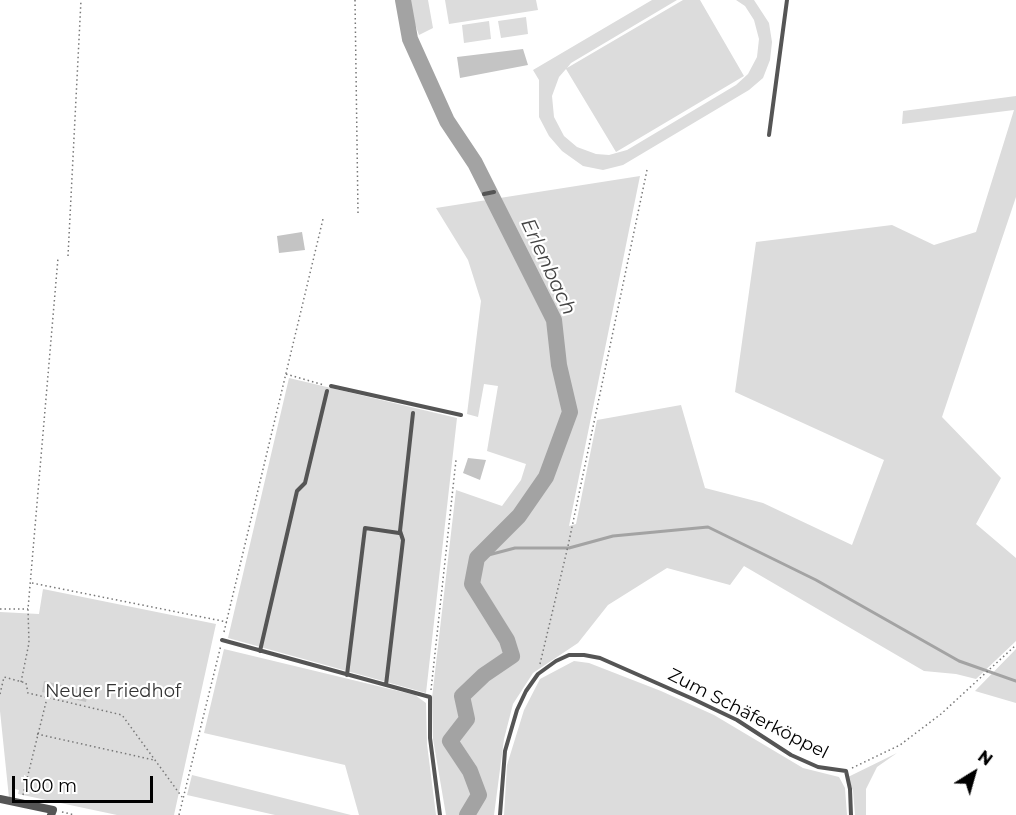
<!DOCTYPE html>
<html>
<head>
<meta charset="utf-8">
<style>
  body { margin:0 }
  #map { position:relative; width:1016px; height:815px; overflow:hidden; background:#fff; font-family:Montserrat,sans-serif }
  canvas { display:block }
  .north { position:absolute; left:944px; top:743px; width:60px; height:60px; -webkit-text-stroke:4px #fff; paint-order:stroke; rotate:37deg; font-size:16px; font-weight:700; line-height:24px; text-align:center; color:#000 }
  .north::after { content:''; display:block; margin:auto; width:21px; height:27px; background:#000; clip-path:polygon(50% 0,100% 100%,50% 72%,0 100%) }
  .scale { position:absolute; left:12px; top:776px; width:141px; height:27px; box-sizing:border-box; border:3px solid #000; border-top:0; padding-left:8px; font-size:18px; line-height:21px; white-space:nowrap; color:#000; -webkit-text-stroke:4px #fff; paint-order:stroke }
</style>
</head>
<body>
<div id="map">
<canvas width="1016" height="815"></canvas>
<div class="north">N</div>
<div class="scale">100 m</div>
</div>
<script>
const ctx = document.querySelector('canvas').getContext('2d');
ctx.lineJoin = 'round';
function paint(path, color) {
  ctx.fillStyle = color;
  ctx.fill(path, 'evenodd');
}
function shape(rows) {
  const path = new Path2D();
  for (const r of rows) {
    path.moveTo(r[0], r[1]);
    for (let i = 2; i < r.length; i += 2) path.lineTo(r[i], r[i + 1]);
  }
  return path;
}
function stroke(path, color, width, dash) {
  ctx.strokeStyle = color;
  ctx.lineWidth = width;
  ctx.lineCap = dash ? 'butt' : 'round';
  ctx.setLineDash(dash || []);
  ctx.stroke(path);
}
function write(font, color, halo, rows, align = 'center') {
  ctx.font = font + ' Montserrat,sans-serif';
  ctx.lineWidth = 4.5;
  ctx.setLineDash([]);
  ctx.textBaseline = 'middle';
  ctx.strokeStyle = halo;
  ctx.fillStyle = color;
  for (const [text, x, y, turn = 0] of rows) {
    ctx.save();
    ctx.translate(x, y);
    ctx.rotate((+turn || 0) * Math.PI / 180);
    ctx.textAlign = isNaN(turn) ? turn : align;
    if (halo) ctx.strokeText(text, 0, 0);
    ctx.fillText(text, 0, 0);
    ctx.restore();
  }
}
paint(shape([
  [406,0,428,0,433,28,419,35],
  [445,0,536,0,538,10,449,24],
  [652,0,677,0,571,63,567,68,683,0,700,0,744,76,616,152,566,69,559,77,552,96,554,117,564,136,577,147,596,154,609,155,627,150,736,85,748,74,757,57,759,39,754,20,745,6,736,0,754,0,769,23,772,42,770,60,763,78,749,90,623,165,603,170,583,166,562,151,549,136,539,117,539,80,533,70],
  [526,17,528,34,501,38,498,21],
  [489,21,491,39,464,43,462,25],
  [1016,96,1016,197,942,417,1001,478,976,524,1016,558,1016,641,976,679,956,674,924,671,744,566,730,585,667,568,608,605,578,643,533,673,513,704,504,739,494,815,446,815,433,739,432,698,456,490,502,506,521,480,526,464,487,451,498,386,484,384,478,417,467,414,481,301,468,260,436,208,640,176,569,526,576,524,597,420,681,405,705,488,763,503,852,545,884,460,735,392,756,242,892,225,934,245,976,232,1014,110,902,124,903,111],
  [289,378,457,418,426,693,228,638],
  [43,589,216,624,174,815,117,815,18,794,19,790,15,789,14,799,9,798,0,711,0,612,39,614],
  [224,649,415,695,426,703,427,744,436,815,359,815,345,765,204,733],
  [1016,649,1016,703,975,691,1015,650],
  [574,661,589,663,661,691,714,715,803,768,839,777,845,788,847,815,504,815,507,765,524,710,540,679],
  [897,753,877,767,866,789,866,815,855,815,853,791,848,777],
  [192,775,351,815,275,815,187,795]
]), '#dcdcdc');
stroke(shape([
  [477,558,515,548,569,548,613,536,708,527,816,580,959,661,1016,681]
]), '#a3a3a3', 3);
stroke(shape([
  [403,0,410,39,447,121,475,163,554,320,559,365,570,412,546,477,519,516,477,558,472,584,507,640,512,656,484,675,462,696,467,719,450,741,470,771,479,795,467,815]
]), '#a3a3a3', 16);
paint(shape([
  [523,49,528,65,460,78,457,57],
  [302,232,305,250,279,253,277,236],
  [468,458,486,460,480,480,463,473],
  [44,681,88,691,86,702,42,692]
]), '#c4c4c4');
stroke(shape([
  [355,0,358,213],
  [68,256,81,0],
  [286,374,324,385],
  [32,583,227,622],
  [0,609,28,609],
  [224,632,323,219],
  [540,664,568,546,647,170],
  [21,682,29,643,28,609,58,258],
  [431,690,456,460],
  [0,694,4,677,26,683,28,693,122,715,182,797],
  [37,734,154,760],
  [852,768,900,745,941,714,1016,645],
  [23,795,47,698],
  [62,812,75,815],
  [179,815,221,645]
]), '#777', 1.5, [1.5, 3]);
stroke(shape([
  [769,135,787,0],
  [484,194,494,192],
  [331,386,461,415],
  [222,640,430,697,430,738,440,815],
  [260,651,297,491,305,483,327,391],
  [347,675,365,528,399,533],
  [386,685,403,540,400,531,413,413],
  [500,815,505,751,517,710,526,691,538,674,556,661,569,655,584,655,600,658,693,699,737,720,791,755,818,767,846,771,850,789,851,815]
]), '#555', 4);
stroke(shape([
  [0,799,53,810,51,815]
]), '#555', 8);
write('18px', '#333', '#fff', [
  ["Neuer Friedhof",113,692]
]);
write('18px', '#000', '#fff', [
  ["Zum Schäferköppel",748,714,27]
]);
write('italic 20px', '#444', '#fff', [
  ["Erlenbach",548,267,65]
]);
</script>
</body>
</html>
